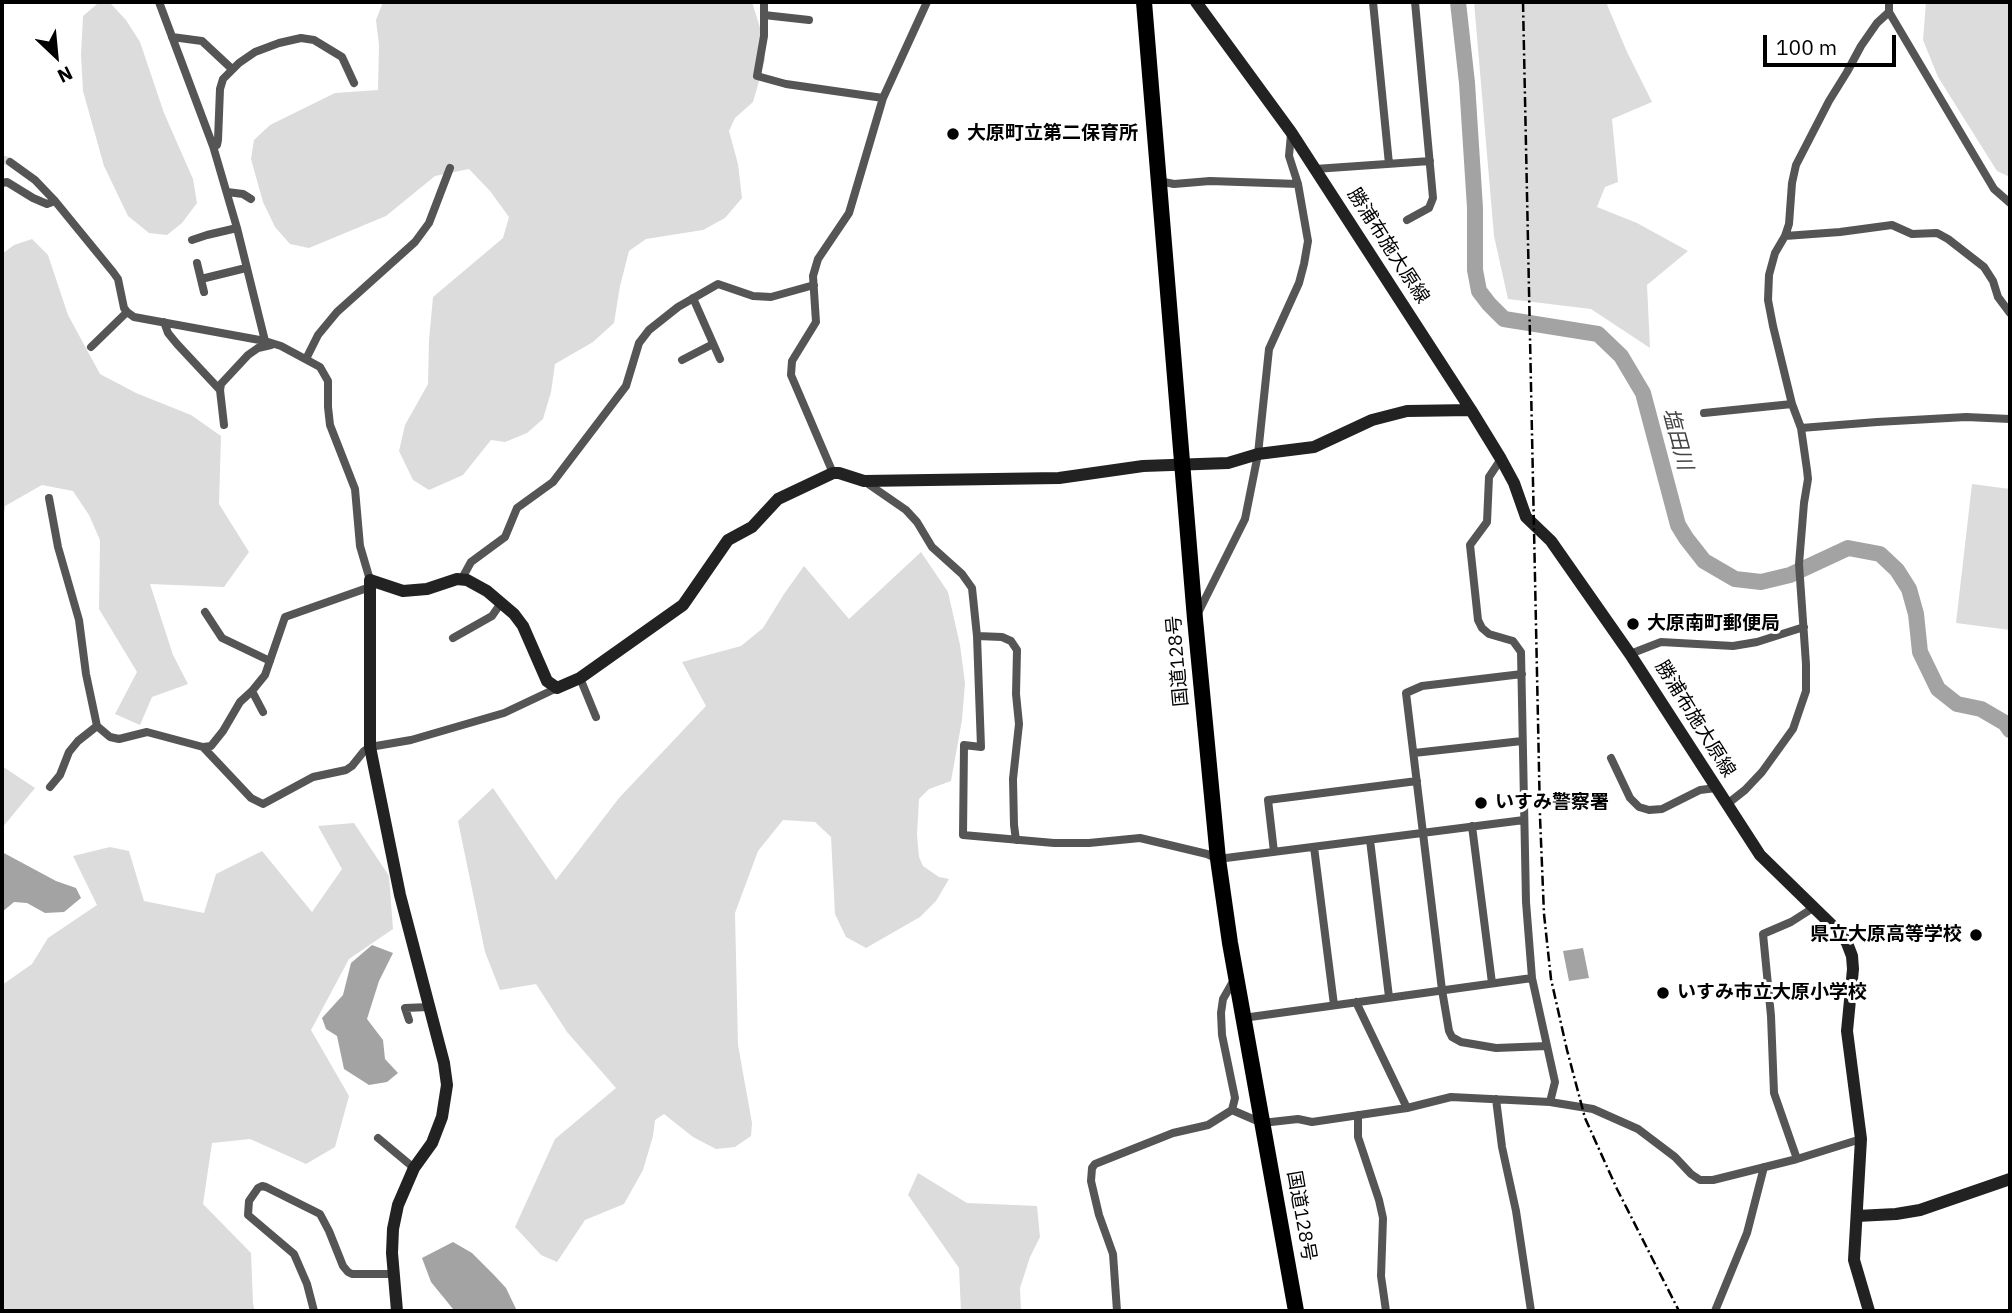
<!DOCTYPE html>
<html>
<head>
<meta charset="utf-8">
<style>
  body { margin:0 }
  #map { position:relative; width:2012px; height:1313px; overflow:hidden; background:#fff; font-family:"IBM Plex Sans",sans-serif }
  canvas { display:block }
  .frame { position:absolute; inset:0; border:4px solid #000; pointer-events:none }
  .north { position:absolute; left:21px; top:21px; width:70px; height:70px; -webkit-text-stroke:5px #fff; paint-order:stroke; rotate:154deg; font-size:19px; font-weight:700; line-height:28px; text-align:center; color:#000 }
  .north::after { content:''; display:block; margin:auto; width:24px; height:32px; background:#000; clip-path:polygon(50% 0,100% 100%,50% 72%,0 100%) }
  .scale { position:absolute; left:1763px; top:35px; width:133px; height:32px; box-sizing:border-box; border:4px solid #000; border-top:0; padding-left:9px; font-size:21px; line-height:24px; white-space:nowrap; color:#000; -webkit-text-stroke:5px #fff; paint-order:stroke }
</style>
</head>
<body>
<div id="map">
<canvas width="2012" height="1313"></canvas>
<div class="frame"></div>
<div class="north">N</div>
<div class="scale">100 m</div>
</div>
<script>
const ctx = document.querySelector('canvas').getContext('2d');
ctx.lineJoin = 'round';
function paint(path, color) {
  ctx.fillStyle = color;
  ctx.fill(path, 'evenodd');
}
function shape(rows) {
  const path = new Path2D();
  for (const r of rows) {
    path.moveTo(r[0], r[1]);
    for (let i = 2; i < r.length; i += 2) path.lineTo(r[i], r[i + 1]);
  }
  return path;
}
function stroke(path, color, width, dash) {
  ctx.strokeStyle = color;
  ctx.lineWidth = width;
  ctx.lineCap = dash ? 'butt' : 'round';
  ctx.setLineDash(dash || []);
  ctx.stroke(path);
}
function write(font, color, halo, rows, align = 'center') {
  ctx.font = font + ' "IBM Plex Sans","Noto Sans JP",sans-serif';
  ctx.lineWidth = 6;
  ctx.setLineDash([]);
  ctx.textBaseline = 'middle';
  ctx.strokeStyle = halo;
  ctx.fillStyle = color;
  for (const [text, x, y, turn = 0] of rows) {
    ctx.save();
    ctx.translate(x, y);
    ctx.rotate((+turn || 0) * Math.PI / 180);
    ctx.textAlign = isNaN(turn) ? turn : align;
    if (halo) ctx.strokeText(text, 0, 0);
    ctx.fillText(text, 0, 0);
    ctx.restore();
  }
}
paint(shape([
  [383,2,752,2,762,34,765,60,753,102,735,118,729,131,738,164,742,198,725,218,703,230,646,239,629,251,620,286,614,323,593,342,555,364,551,392,543,419,527,433,505,442,491,440,463,475,429,490,413,480,399,451,405,425,428,384,429,340,433,297,503,238,509,217,490,191,469,169,435,176,386,216,309,248,290,244,275,227,263,202,251,159,254,140,270,125,335,93,378,90,379,45,376,20],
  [1474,2,1606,2,1627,52,1652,102,1612,119,1618,182,1605,187,1597,207,1637,223,1688,251,1647,285,1650,348,1591,309,1508,299,1494,236],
  [1926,2,2010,2,2010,177,1997,171,1938,77,1923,40],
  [97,4,111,4,126,20,140,42,164,113,193,179,197,203,182,223,167,235,149,233,128,216,104,166,83,91,81,55,83,16],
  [32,239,48,255,68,315,100,374,136,393,191,415,221,436,219,504,249,552,224,587,150,584,173,655,188,684,152,697,140,725,115,714,137,672,99,609,100,540,89,515,73,491,42,485,5,506,2,529,2,254,14,245],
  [1972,484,2010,489,2010,630,1956,623],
  [921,552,948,592,960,645,965,683,962,720,951,781,929,789,919,799,917,835,919,857,923,866,939,877,949,879,936,901,920,917,866,948,846,937,835,914,831,837,815,822,783,820,758,851,735,913,738,1045,752,1123,751,1136,735,1147,716,1149,693,1137,664,1114,655,1120,653,1136,643,1170,624,1204,585,1220,557,1262,541,1255,515,1227,555,1139,616,1088,567,1032,536,984,500,990,485,952,458,821,493,788,556,880,619,798,706,706,682,662,741,646,763,628,784,594,804,566,849,619],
  [2,766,35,788,2,828],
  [354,823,389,876,393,929,349,959,311,1030,349,1096,335,1147,306,1164,250,1139,212,1143,203,1204,251,1253,253,1304,255,1311,2,1311,2,985,32,964,48,938,97,905,73,856,110,847,129,851,144,901,204,913,216,874,262,851,312,912,342,869,318,826],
  [918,1173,967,1203,1037,1206,1040,1237,1030,1257,1020,1288,1021,1311,961,1311,959,1268,908,1195]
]), '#dcdcdc');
paint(shape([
  [2,852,56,881,76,888,81,898,64,912,45,913,27,903,14,902,2,912],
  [372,945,393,953,379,981,367,1019,383,1040,385,1059,398,1073,387,1082,369,1085,344,1069,337,1036,326,1029,322,1018,343,995,351,963],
  [1583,948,1589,978,1569,981,1563,951],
  [453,1242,472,1253,494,1275,506,1288,517,1311,459,1311,453,1309,431,1282,422,1258]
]), '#a3a3a3');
stroke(shape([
  [1458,2,1467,83,1475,208,1475,270,1479,291,1489,304,1504,319,1598,334,1621,356,1643,393,1678,525,1686,538,1704,561,1735,579,1761,582,1790,575,1848,548,1880,554,1897,570,1909,589,1916,614,1920,652,1938,689,1957,704,1981,709,2005,723,2010,730]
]), '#a3a3a3', 16);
stroke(shape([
  [2,159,10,162]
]), '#d9d9d9', 8, [8, 4]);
stroke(shape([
  [159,2,213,146,237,228,265,341],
  [764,2,764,36,757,76,786,84,883,98],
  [1373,2,1389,164],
  [1889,12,1994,189,2010,203],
  [764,15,809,20],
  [172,37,202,41,232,69],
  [213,146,217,145,218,140,220,89,223,79,239,63,255,52,279,43,301,38,314,40,342,57,354,83],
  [10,162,35,180,55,201,113,272,118,279,124,308,127,312,134,317,265,341,281,346,320,367,328,381,328,407,330,425,355,489,360,546,370,580],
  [1315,169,1430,161],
  [1159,181,1174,184,1210,181,1298,184],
  [2,183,7,182,33,198,47,204,55,201],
  [227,192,243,194,251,199],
  [1407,220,1429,208,1433,198,1415,2],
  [1785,236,1840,232,1892,225,1912,234,1937,233,1948,239,1984,267,1993,281,1998,297,2010,313],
  [192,240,207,235,237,228],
  [197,263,204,292],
  [201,279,246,268],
  [693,298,720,359],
  [164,322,168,333,177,344,220,390],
  [91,347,127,312],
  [306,359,318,335,337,312,415,242,429,223,450,168],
  [682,360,713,344],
  [1704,413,1792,404],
  [224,425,220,390,221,384,248,355,258,348,271,345],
  [1801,428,1877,422,1966,417,2010,419],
  [1501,459,1489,477,1487,522,1470,545,1478,620,1482,628,1489,634,1513,641,1521,652,1526,902,1532,978,1555,1082,1550,1102],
  [833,473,791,375,792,361,816,322,813,276,818,259,849,213,883,98,927,2],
  [864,481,906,510,917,522,932,547,962,574,972,588,977,636,981,747,964,745,963,835,1054,843,1089,843,1140,838,1207,854,1218,859,1524,820],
  [49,498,58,547,79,620,86,674,97,726,110,737,119,739,147,732,203,747,251,798,263,804,313,777,346,770,352,766,364,751,370,747,411,740,504,713,557,688],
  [461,580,471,562,505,537,517,508,553,482,626,386,639,343,649,330,678,307,718,284,753,296,771,297,814,285],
  [205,612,222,638,270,661],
  [1198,613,1245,519,1258,454,1269,349,1299,283,1304,264,1308,241,1298,184,1289,156,1291,134],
  [977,636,1002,637,1011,641,1017,650,1016,694,1019,724,1013,779,1014,825,1016,840],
  [453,638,492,616,501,603],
  [1630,654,1661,642,1733,646,1757,642,1804,627],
  [1522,674,1422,686,1406,693,1442,990,1449,1031,1452,1037,1461,1042,1496,1048,1547,1046],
  [580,678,596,717],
  [252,691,263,712],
  [203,747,211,746,223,731,240,702,252,691,265,675,285,617,370,587],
  [1414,753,1522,741],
  [1611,758,1630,798,1639,807,1649,810,1662,809,1700,790,1716,788],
  [50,787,60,775,69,752,78,741,97,726],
  [1726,805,1745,790,1762,772,1793,729,1806,691,1806,664,1799,564,1804,503,1808,479,1807,470,1801,428,1792,404,1773,326,1768,300,1769,275,1775,253,1785,236,1789,224,1792,183,1796,165,1829,101,1847,72,1861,46,1877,23,1889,12,1889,2],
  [1472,826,1492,983],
  [1370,840,1389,997],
  [1314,847,1334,1005],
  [1274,852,1268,800,1417,781],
  [1356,1002,1407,1108],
  [1243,1018,1532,978],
  [409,1020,405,1008,429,1007],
  [1496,1099,1502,1147,1516,1211,1531,1311],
  [1232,1110,1235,1098,1222,1035,1221,1013,1223,999,1235,978],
  [1358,1115,1358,1137,1379,1200,1383,1218,1381,1276,1386,1311],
  [378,1138,414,1168],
  [1797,1159,1774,1093,1771,1016,1763,934,1791,922,1813,908],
  [314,1311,307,1284,294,1254,248,1215,249,1201,258,1188,262,1186,266,1187,320,1214,329,1231,343,1266,348,1272,352,1274,393,1274],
  [1117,1311,1113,1254,1099,1215,1091,1181,1092,1168,1095,1164,1173,1133,1208,1125,1232,1110,1262,1123,1298,1119,1312,1122,1407,1108,1451,1097,1550,1102,1593,1109,1638,1129,1675,1157,1691,1174,1700,1180,1713,1180,1797,1159,1861,1139],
  [1715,1311,1747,1233,1764,1167]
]), '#555', 8);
stroke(shape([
  [1196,2,1291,132,1471,410,1501,459,1514,483,1526,517,1551,541,1630,654,1760,855,1841,934,1847,943,1852,956,1853,969,1847,1031,1861,1139,1854,1260,1869,1311],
  [1857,1216,1896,1214,1920,1210,2010,1179],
  [397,1311,392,1253,393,1229,398,1205,414,1168,432,1143,442,1117,447,1085,444,1063,400,895,370,747,370,580,403,591,427,589,457,579,467,580,487,591,514,614,523,626,547,681,557,688,580,678,683,605,728,540,752,527,778,499,833,473,839,473,864,481,1059,478,1143,466,1228,463,1258,454,1314,447,1372,420,1407,411,1471,410]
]), '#222', 12);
stroke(shape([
  [1144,2,1195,619,1218,859,1230,943,1296,1311]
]), '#000', 16);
stroke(shape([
  [1523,2,1540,817,1544,914,1551,979,1567,1050,1585,1118,1617,1189,1679,1311]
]), '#000', 2.5, [10, 3.5, 2, 3.5]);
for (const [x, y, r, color] of [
  [953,134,7,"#000"],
  [1633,624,7,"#000"],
  [1481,803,7,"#000"],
  [1976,935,7,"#000"],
  [1663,993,7,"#000"]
]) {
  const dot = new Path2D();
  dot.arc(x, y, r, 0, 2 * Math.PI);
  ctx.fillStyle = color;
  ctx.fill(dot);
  stroke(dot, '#fff', 2.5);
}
write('bold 19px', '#000', '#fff', [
  ["大原町立第二保育所",967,134],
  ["大原南町郵便局",1647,624],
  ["いすみ警察署",1495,803],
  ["県立大原高等学校",1962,935,"right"],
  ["いすみ市立大原小学校",1677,993]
], 'left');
write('19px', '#000', '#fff', [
  ["勝浦布施大原線",1388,246,57],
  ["国道128号",1178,661,-95],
  ["勝浦布施大原線",1695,719,58],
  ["国道128号",1301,1216,80]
]);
write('italic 21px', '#444', '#fff', [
  ["塩田川",1677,439,75]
]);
</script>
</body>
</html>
